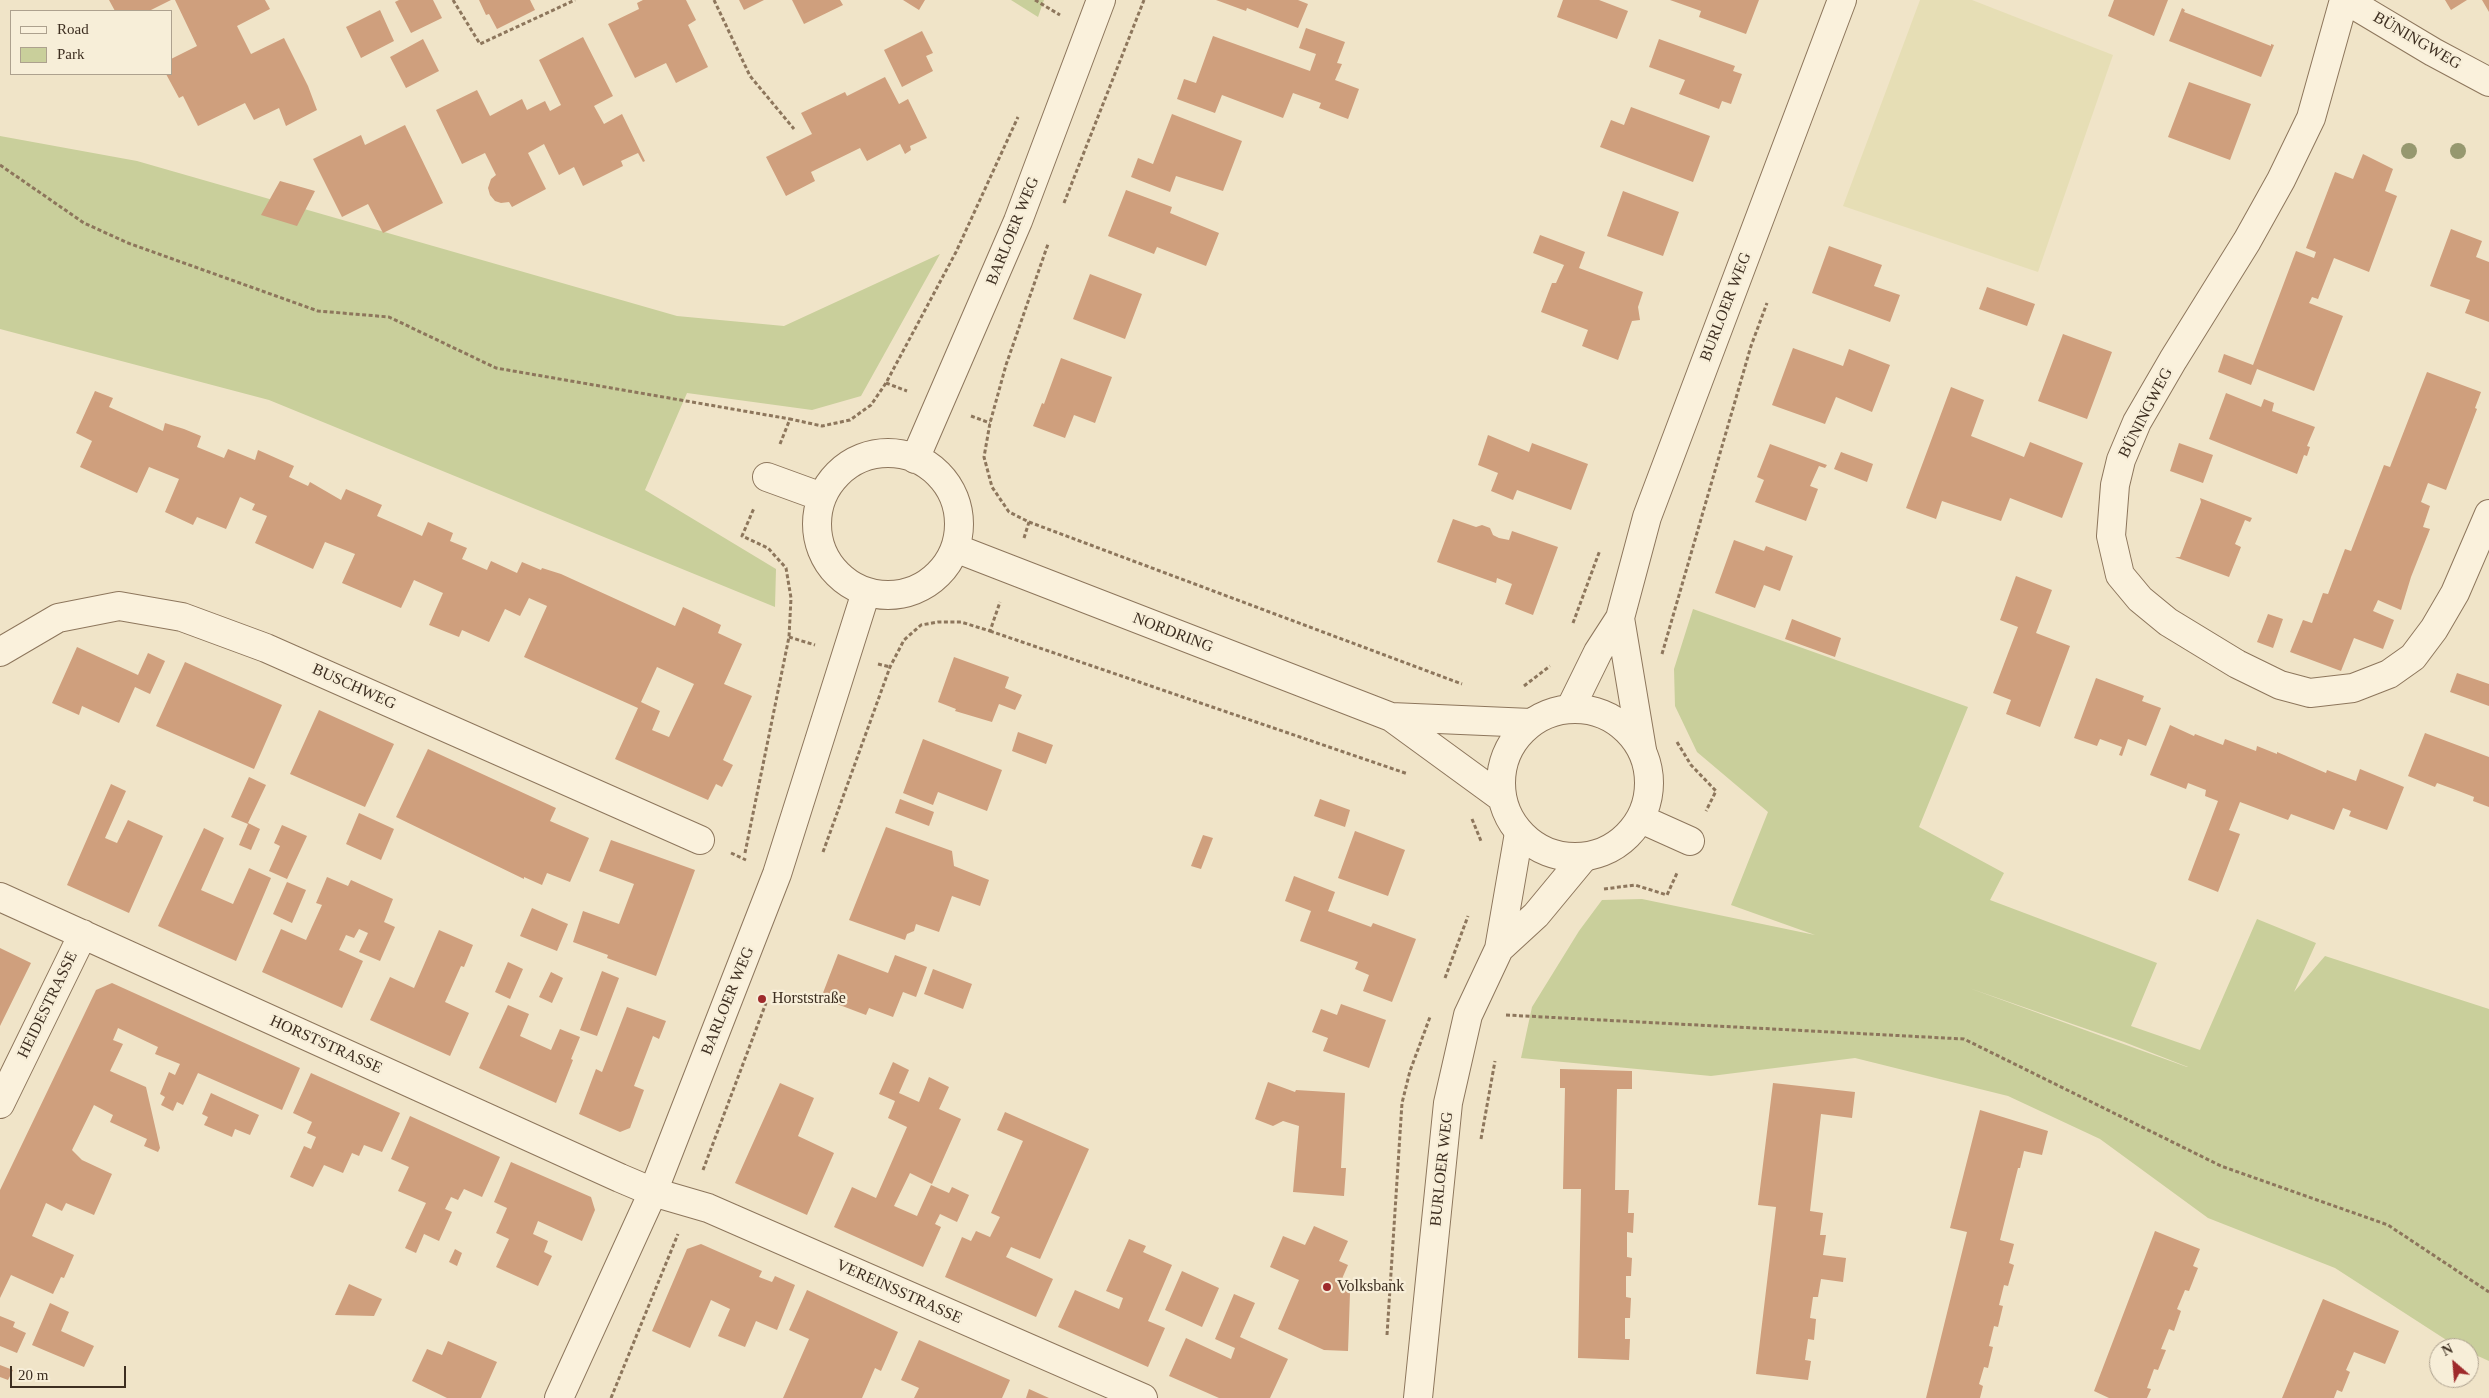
<!DOCTYPE html>
<html>
<head>
<meta charset="utf-8">
<style>
  body { margin:0 }
  #map { position:relative; width:2489px; height:1398px; overflow:hidden; background:#f0e4c8; font-family:Georgia,serif }
  canvas { display:block }
  .legend { position:absolute; left:10px; top:10px; width:162px; height:65px; box-sizing:border-box; background:#f7eed8; border:1px solid #ada18e; margin:0; padding:6px 9px; list-style:none; font-size:15px; color:#3d2e20 }
  .legend li { display:flex; align-items:center; gap:10px; height:25px }
  .legend b { width:25px; border:1px solid #ada18e }
  .north { position:absolute; left:2429px; top:1338px; width:50px; height:50px; box-sizing:border-box; background:#f7eed8; border:1px solid #ada18e; border-radius:50%; rotate:333deg; font-size:14px; font-weight:700; line-height:20px; text-align:center; color:#3d2e20 }
  .north::after { content:''; display:block; margin:auto; width:18px; height:22px; background:#9e2a2b; clip-path:polygon(50% 0,100% 100%,50% 72%,0 100%) }
  .scale { position:absolute; left:10px; top:1366px; width:116px; height:22px; box-sizing:border-box; border:2px solid #3d2e20; border-top:0; padding-left:6px; font-size:15px; line-height:18px; white-space:nowrap; color:#3d2e20; -webkit-text-stroke:4px #f7eed8; paint-order:stroke }
</style>
</head>
<body>
<div id="map">
<canvas width="2489" height="1398"></canvas>
<ul class="legend">
<li><b style="height:6px;background:#faf1dc"></b>Road</li>
<li><b style="height:14px;background:#c9cf9b"></b>Park</li>
</ul>
<div class="north">N</div>
<div class="scale">20 m</div>
</div>
<script>
const ctx = document.querySelector('canvas').getContext('2d');
ctx.lineJoin = 'round';
function paint(path, color) {
  ctx.fillStyle = color;
  ctx.fill(path, 'evenodd');
}
function shape(rows) {
  const path = new Path2D();
  for (const r of rows) {
    if (r.length === 3) {
      path.moveTo(r[0] + r[2], r[1]);
      path.arc(r[0], r[1], r[2], 0, 2 * Math.PI);
      continue;
    }
    path.moveTo(r[0], r[1]);
    for (let i = 2; i < r.length; i += 2) path.lineTo(r[i], r[i + 1]);
  }
  return path;
}
function stroke(path, color, width, dash) {
  ctx.strokeStyle = color;
  ctx.lineWidth = width;
  ctx.lineCap = dash ? 'butt' : 'round';
  ctx.setLineDash(dash || []);
  ctx.stroke(path);
}
function write(font, color, halo, rows, align = 'center') {
  ctx.font = font + ' Georgia,serif';
  ctx.lineWidth = 4.5;
  ctx.setLineDash([]);
  ctx.textBaseline = 'middle';
  ctx.strokeStyle = halo;
  ctx.fillStyle = color;
  for (const [text, x, y, turn = 0] of rows) {
    ctx.save();
    ctx.translate(x, y);
    ctx.rotate((+turn || 0) * Math.PI / 180);
    ctx.textAlign = isNaN(turn) ? turn : align;
    if (halo) ctx.strokeText(text, 0, 0);
    ctx.fillText(text, 0, 0);
    ctx.restore();
  }
}
paint(shape([
  [1920,0,1972,0,2113,55,2038,272,1843,206]
]), '#e6deb5');
paint(shape([
  [1011,0,1044,0,1038,17],
  [0,136,137,161,677,316,784,326,940,254,861,396,812,410,687,393,645,490,776,569,775,607,269,400,0,329],
  [1693,609,1968,707,1919,827,2004,873,1990,900,2157,963,2131,1026,2200,1050,2257,919,2316,943,2294,992,2325,956,2489,1009,2489,1361,2469,1352,2469,1348,2461,1348,2451,1343,2335,1268,2208,1218,2100,1139,2008,1096,1855,1058,1711,1076,1521,1058,1532,1007,1579,931,1602,900,1642,899,1815,935,1731,905,1768,812,1697,752,1675,706,1674,669],
  [1969,988,2124,1042,2188,1067,2187,1067]
]), '#c9cf9b');
paint(shape([
  [109,0,171,0,149,11,115,11],
  [175,0,265,0,270,9,237,26,251,54,284,38,308,86,317,110,286,126,279,108,254,120,245,103,198,126,183,96,179,98,166,74,171,74,171,59,197,46],
  [399,0,433,0,442,18,411,33,395,2],
  [479,0,530,0,535,10,497,29,489,14,486,15],
  [643,0,686,0,696,20,688,25,708,67,676,83,666,63,635,78,608,24,639,9,637,3],
  [739,0,764,0,744,10],
  [792,0,840,0,843,5,804,24],
  [903,0,925,0,919,10],
  [1216,0,1298,0,1308,4,1298,28,1247,8,1246,11],
  [1563,0,1599,0,1628,11,1617,39,1557,17],
  [1670,0,1759,0,1746,34,1699,17,1701,11],
  [2114,0,2168,0,2154,36,2108,16],
  [2445,0,2467,0,2451,10],
  [2482,0,2489,0,2489,12],
  [2182,8,2185,10,2184,12,2271,46,2271,44,2274,45,2261,77,2169,41],
  [380,10,394,41,361,58,346,27],
  [1306,28,1345,42,1337,63,1342,64,1335,80,1359,89,1348,119,1319,108,1321,103,1293,93,1283,118,1222,95,1215,113,1177,99,1184,79,1196,83,1213,36,1310,71,1316,54,1299,48],
  [922,31,933,53,926,56,933,71,902,87,884,50],
  [583,37,613,96,594,106,604,124,622,114,645,161,643,162,638,153,621,161,623,166,583,186,574,167,559,175,544,144,528,153,546,189,512,207,509,202,501,203,495,201,490,195,488,188,491,179,496,175,485,153,462,164,436,110,477,90,490,116,522,99,527,110,545,101,550,111,561,105,539,60],
  [423,39,439,71,406,88,390,57],
  [1659,39,1735,66,1733,71,1742,74,1731,104,1722,101,1719,109,1679,94,1685,80,1649,67],
  [885,77,899,104,908,99,927,138,910,146,911,150,905,154,900,144,867,161,860,148,811,172,815,181,786,196,766,157,812,134,801,113,845,92,847,96],
  [2189,82,2251,104,2230,160,2168,137],
  [1631,107,1710,136,1693,182,1600,147,1611,120,1624,125],
  [1172,114,1242,141,1223,191,1176,176,1170,192,1131,177,1138,158,1153,164],
  [405,125,443,203,383,233,368,204,342,217,313,159,361,135,365,145],
  [2363,154,2393,169,2385,191,2397,196,2369,272,2334,258,2318,299,2312,297,2309,303,2343,316,2314,391,2257,369,2251,385,2218,372,2224,354,2253,365,2296,251,2314,258,2316,252,2306,248,2335,172,2353,179],
  [280,181,315,191,297,226,261,215],
  [1126,190,1172,207,1170,213,1219,233,1206,266,1157,247,1154,254,1108,236],
  [1623,191,1679,212,1663,256,1607,236],
  [2451,229,2482,241,2476,257,2489,262,2489,322,2465,313,2470,300,2430,286],
  [1540,235,1585,252,1579,268,1643,292,1638,307,1640,320,1632,321,1618,360,1582,346,1588,330,1541,312,1552,283,1556,283,1564,265,1533,253],
  [1829,246,1882,265,1874,286,1900,295,1890,322,1812,293],
  [1090,274,1142,294,1125,339,1073,319],
  [1987,287,2035,304,2027,326,1979,309],
  [2063,334,2112,352,2087,419,2038,401],
  [1793,348,1843,366,1849,349,1890,365,1872,412,1836,397,1825,424,1772,405],
  [1061,358,1112,377,1095,423,1074,415,1065,438,1033,426,1042,403,1044,404],
  [2427,372,2481,392,2475,408,2477,409,2446,490,2428,483,2421,502,2430,506,2423,527,2430,529,2411,577,2401,610,2378,600,2373,611,2394,620,2383,649,2354,638,2341,671,2290,652,2303,620,2312,623,2323,593,2328,594,2345,549,2351,551,2384,465,2390,467],
  [1951,387,1984,400,1971,436,2024,457,2030,442,2083,463,2062,518,2010,498,2001,521,1942,501,1936,519,1906,508],
  [95,391,113,398,109,407,163,431,165,423,184,429,201,436,197,447,224,458,228,449,255,460,258,450,294,466,289,477,308,486,310,482,341,500,346,489,382,505,377,516,402,527,422,536,428,522,453,533,450,541,467,548,462,559,487,570,491,561,517,573,522,562,541,570,542,568,561,574,675,626,683,607,721,625,718,633,742,644,724,684,752,696,723,760,733,765,722,787,716,784,708,800,615,759,638,708,524,657,547,606,529,598,520,616,505,609,489,642,462,630,459,637,429,625,443,593,414,580,401,608,342,583,355,554,325,542,313,569,255,543,267,516,252,510,255,504,240,497,226,529,197,517,193,525,165,512,179,479,149,467,137,493,80,467,92,441,76,433],
  [657,667,694,684,669,737,652,730,660,711,641,702],
  [2226,393,2261,407,2264,399,2274,403,2272,411,2315,427,2307,446,2310,447,2307,456,2304,455,2297,474,2209,439],
  [1488,435,1529,452,1532,443,1588,464,1571,510,1517,490,1513,500,1491,491,1498,473,1478,465],
  [2179,443,2213,455,2203,483,2170,471],
  [1770,444,1827,465,1825,468,1819,466,1810,486,1818,489,1806,521,1755,502,1764,480,1757,477],
  [1841,452,1873,464,1867,482,1834,469],
  [2200,498,2252,518,2250,522,2245,520,2235,544,2241,547,2229,577,2175,557,2180,557,2201,502],
  [1453,519,1476,527,1482,525,1490,528,1493,535,1499,538,1509,540,1512,531,1558,547,1533,615,1505,604,1512,584,1497,578,1496,583,1437,562],
  [1734,540,1764,551,1766,546,1793,556,1780,591,1764,585,1755,608,1715,593],
  [2016,576,2052,590,2036,633,2070,646,2040,727,2006,714,2011,700,1993,693,2018,627,2000,620],
  [2268,614,2283,619,2273,648,2257,642],
  [1792,619,1841,638,1835,657,1785,639],
  [77,647,138,675,148,653,165,661,150,694,135,687,119,723,82,706,79,715,52,703],
  [954,657,1009,677,1005,688,1022,695,1015,710,999,704,992,722,955,711,956,709,938,702],
  [185,662,282,705,254,769,156,726],
  [2457,673,2489,684,2489,706,2450,692],
  [2096,678,2144,696,2142,701,2161,708,2146,746,2128,739,2122,756,2119,755,2122,747,2100,739,2097,746,2074,738],
  [319,710,394,744,365,807,290,774],
  [2170,725,2194,736,2195,734,2223,745,2225,739,2256,751,2257,746,2277,754,2277,752,2326,773,2327,770,2356,781,2360,769,2404,787,2387,830,2349,816,2351,811,2343,808,2334,830,2291,814,2288,820,2240,802,2229,830,2240,834,2218,892,2188,880,2218,801,2205,796,2206,790,2188,783,2186,789,2150,775],
  [1018,732,1053,745,1046,764,1012,751],
  [2425,733,2489,757,2489,807,2473,801,2474,797,2456,790,2437,783,2435,787,2408,776],
  [923,739,1002,770,987,811,938,792,933,805,903,793],
  [428,749,556,808,550,821,589,838,570,882,547,873,542,885,524,877,524,879,396,817],
  [249,777,266,785,248,823,260,829,251,850,239,845,248,824,231,817],
  [111,784,126,791,105,838,117,843,128,820,163,836,129,913,67,885],
  [900,799,934,812,929,826,895,813],
  [1320,799,1350,810,1345,827,1314,816],
  [359,813,394,829,381,860,346,844],
  [282,825,307,836,287,879,269,871,280,846,274,843],
  [886,827,952,851,954,866,989,880,980,906,952,896,939,932,916,924,914,931,907,934,905,940,849,920],
  [204,828,224,838,201,890,233,904,249,868,271,878,236,961,158,926],
  [1355,831,1405,850,1388,896,1338,878],
  [1203,835,1213,838,1201,869,1191,866],
  [611,840,695,870,656,976,607,958,608,955,573,942,583,911,619,924,634,884,599,871],
  [1294,876,1335,892,1328,911,1371,927,1373,923,1416,939,1392,1002,1363,991,1369,975,1355,969,1358,962,1300,941,1311,911,1285,901],
  [327,877,348,886,351,880,393,899,384,922,395,927,380,961,359,952,368,933,359,929,354,938,346,935,339,950,363,961,342,1008,262,972,281,929,306,940,322,905,316,903],
  [287,882,306,890,292,923,273,914],
  [532,908,568,924,557,951,520,936],
  [439,930,473,945,464,967,461,966,445,1002,469,1013,450,1056,370,1020,390,977,414,988],
  [0,948,31,963,0,1026],
  [838,954,888,973,895,955,927,967,916,997,903,992,893,1017,869,1008,866,1015,821,998],
  [508,962,523,969,510,999,495,992],
  [933,969,972,984,963,1009,924,994],
  [602,971,619,978,597,1036,580,1030],
  [551,972,563,978,552,1003,539,997],
  [112,983,300,1068,282,1110,198,1073,183,1105,177,1102,173,1111,161,1105,165,1097,160,1094,169,1072,175,1075,180,1064,155,1054,158,1047,118,1028,113,1040,123,1044,110,1071,146,1087,160,1148,158,1152,144,1146,147,1139,110,1122,113,1115,94,1105,72,1150,82,1160,112,1174,94,1215,66,1203,62,1211,46,1203,32,1236,74,1255,64,1278,61,1277,53,1294,11,1275,0,1298,0,1190,96,990],
  [1341,1004,1386,1020,1369,1068,1323,1051,1328,1038,1312,1032,1321,1009,1337,1015],
  [508,1005,529,1014,520,1036,551,1050,560,1029,580,1037,571,1059,573,1060,556,1103,479,1068],
  [627,1007,666,1021,659,1039,653,1036,634,1086,644,1090,630,1128,620,1132,579,1114,596,1069,602,1072],
  [893,1062,909,1070,899,1093,919,1102,929,1077,949,1087,939,1109,961,1119,932,1184,910,1173,894,1206,917,1216,931,1185,949,1193,952,1187,969,1195,957,1222,940,1214,935,1224,941,1227,923,1267,834,1227,852,1187,876,1198,907,1127,888,1118,895,1101,879,1094],
  [1560,1069,1632,1071,1632,1089,1617,1089,1615,1190,1629,1190,1628,1213,1634,1213,1633,1233,1627,1232,1627,1257,1632,1258,1631,1276,1626,1276,1626,1297,1631,1298,1630,1318,1625,1318,1625,1339,1630,1339,1629,1360,1578,1358,1581,1189,1563,1189,1565,1088,1560,1088],
  [311,1073,400,1113,382,1152,364,1145,359,1156,352,1153,343,1173,324,1165,313,1187,290,1177,304,1146,311,1149,316,1137,307,1133,312,1122,293,1113],
  [1268,1082,1295,1092,1296,1090,1345,1093,1341,1168,1346,1168,1344,1196,1293,1192,1299,1126,1283,1121,1273,1126,1255,1119],
  [780,1083,814,1098,798,1136,834,1153,807,1215,735,1183],
  [1773,1083,1855,1092,1852,1118,1821,1114,1810,1211,1823,1213,1820,1235,1826,1235,1823,1255,1846,1258,1843,1282,1821,1279,1818,1297,1813,1297,1810,1318,1816,1319,1814,1340,1808,1339,1805,1360,1811,1361,1808,1380,1756,1374,1776,1207,1758,1205],
  [211,1093,259,1115,250,1135,235,1129,232,1137,204,1125,208,1117,202,1114],
  [1980,1110,2048,1131,2042,1155,2024,1151,2020,1168,2018,1168,2000,1240,2014,1244,2009,1263,2014,1265,2008,1286,2004,1285,1999,1305,2003,1306,1998,1327,1994,1326,1989,1346,1993,1347,1988,1368,1984,1367,1979,1384,1983,1386,1980,1398,1926,1398,1967,1232,1950,1228],
  [1005,1112,1089,1149,1040,1259,1011,1247,1006,1257,1053,1279,1036,1317,945,1277,962,1237,971,1241,976,1231,990,1237,1000,1217,991,1213,1023,1141,997,1130],
  [410,1116,500,1157,482,1197,464,1189,458,1200,451,1197,445,1209,452,1212,439,1241,424,1234,416,1253,405,1248,426,1203,398,1191,409,1167,391,1159],
  [511,1162,591,1197,595,1210,582,1241,538,1221,533,1234,548,1241,544,1252,552,1256,538,1286,496,1267,509,1239,496,1233,507,1208,494,1202],
  [1314,1226,1348,1241,1339,1261,1348,1265,1341,1281,1353,1286,1350,1293,1348,1351,1324,1350,1278,1329,1299,1280,1270,1267,1283,1236,1305,1245],
  [2155,1231,2200,1249,2193,1266,2198,1268,2189,1291,2185,1290,2177,1309,2181,1311,2174,1331,2169,1329,2161,1349,2166,1350,2158,1370,2154,1369,2147,1388,2151,1389,2147,1398,2109,1398,2094,1391],
  [1129,1239,1146,1246,1143,1252,1172,1265,1148,1321,1165,1328,1148,1367,1058,1327,1075,1290,1119,1309,1123,1298,1106,1291],
  [701,1244,762,1271,759,1277,772,1282,775,1276,795,1285,777,1330,756,1321,745,1347,718,1336,730,1309,711,1300,690,1348,652,1331,687,1249],
  [455,1249,462,1253,457,1266,449,1262],
  [1182,1271,1219,1288,1202,1327,1165,1310],
  [349,1284,382,1299,374,1316,335,1315],
  [807,1290,898,1332,881,1371,875,1368,862,1398,783,1398,809,1339,789,1330],
  [1234,1294,1255,1303,1240,1337,1288,1359,1270,1398,1219,1398,1169,1376,1186,1338,1231,1359,1235,1348,1215,1339],
  [2323,1299,2399,1331,2385,1364,2354,1352,2346,1370,2350,1372,2342,1392,2337,1390,2334,1398,2282,1398],
  [50,1303,69,1312,61,1331,94,1346,84,1367,32,1345],
  [0,1316,15,1322,13,1327,26,1333,17,1353,0,1346],
  [919,1340,1010,1380,1002,1398,914,1398,919,1388,901,1380],
  [448,1341,497,1362,481,1398,447,1398,412,1381,427,1349,442,1355],
  [0,1365,13,1370,8,1380,0,1377],
  [1029,1389,1049,1398,1026,1398]
]), '#cf9f7d');
const minor = shape([
  [2344,0,2311,118,2281,180,2247,241,2173,360,2137,422,2121,460,2115,485,2111,536,2120,575,2140,599,2168,622,2237,664,2280,685,2310,693,2353,688,2389,674,2413,657,2434,629,2455,593,2489,514],
  [2346,0,2433,52,2489,82],
  [1620,618,1642,750],
  [0,652,58,618,119,606,182,617,266,648,700,840],
  [1570,709,1598,652,1620,618,1647,517,1842,0],
  [0,897,620,1178,653,1192,708,1208,1143,1398],
  [1499,949,1536,915,1584,857],
  [0,1104,83,934],
  [1418,1398,1448,1103,1468,1015,1499,949,1519,833]
]);
const tertiary = shape([
  [888,524,71],
  [915,459,1018,221,1101,0],
  [767,477,822,497],
  [955,548,1391,717,1502,798],
  [1575,783,74],
  [1391,717,1531,723],
  [1641,819,1690,841],
  [559,1398,653,1192,777,874,866,592]
]);
stroke(minor, '#8d765c', 30);
stroke(tertiary, '#8d765c', 30);
stroke(shape([
  [453,0,480,44,575,0],
  [714,0,750,76,794,129],
  [1035,0,1060,15],
  [0,165,84,223,128,243,318,311,389,317,496,368,790,419],
  [1064,203,1144,0],
  [886,383,907,391],
  [971,416,990,423],
  [780,444,790,419,822,426,850,420,871,405,886,383,956,252,1018,117],
  [1029,522,1462,684],
  [1024,538,1029,522,1009,512,992,487,984,457,990,423,1006,365,1048,244],
  [1573,623,1600,550],
  [990,631,1408,774],
  [789,637,815,645],
  [1662,654,1751,346,1767,303],
  [878,664,890,667],
  [1524,686,1550,666],
  [1677,742,1691,765,1716,791,1706,811],
  [1472,819,1481,841],
  [823,852,890,667,904,640,921,625,938,622,961,622,990,631,1000,602],
  [731,853,746,860],
  [745,853,789,637,791,598,786,568,768,548,742,536,754,508],
  [1604,889,1635,885,1667,895,1677,873],
  [1445,978,1468,916],
  [1506,1015,1964,1039,2221,1166,2388,1225,2489,1292],
  [1481,1139,1495,1061],
  [703,1170,766,1003],
  [1387,1335,1402,1103,1410,1071,1430,1017],
  [611,1398,678,1234]
]), '#8d765c', 3, [4, 2.5]);
stroke(minor, '#faf1dc', 28);
stroke(tertiary, '#faf1dc', 28);
ctx.fillStyle = '#96986f';
for (const [x, y] of [
  [2409,151],
  [2458,151]
]) {
  ctx.beginPath();
  ctx.arc(x, y, 8, 0, 2 * Math.PI);
  ctx.fill();
}
for (const [x, y, r, color] of [
  [762,999,5,"#9e2a2b"],
  [1327,1287,5,"#9e2a2b"]
]) {
  const dot = new Path2D();
  dot.arc(x, y, r, 0, 2 * Math.PI);
  ctx.fillStyle = color;
  ctx.fill(dot);
  stroke(dot, '#f7eed8', 2);
}
write('16px', '#3d2e20', '#f7eed8', [
  ["BÜNINGWEG",2417,41,30],
  ["BARLOER WEG",1013,231,-68],
  ["BURLOER WEG",1726,307,-69],
  ["BÜNINGWEG",2146,413,-63],
  ["NORDRING",1173,633,21],
  ["BUSCHWEG",354,687,24],
  ["BARLOER WEG",728,1001,-68],
  ["HEIDESTRASSE",48,1005,-64],
  ["HORSTSTRASSE",326,1045,24],
  ["BURLOER WEG",1442,1169,-84],
  ["VEREINSSTRASSE",899,1292,24]
]);
write('16px', '#3d2e20', '#f7eed8', [
  ["Horststraße",772,999],
  ["Volksbank",1337,1287]
], 'left');
</script>
</body>
</html>
